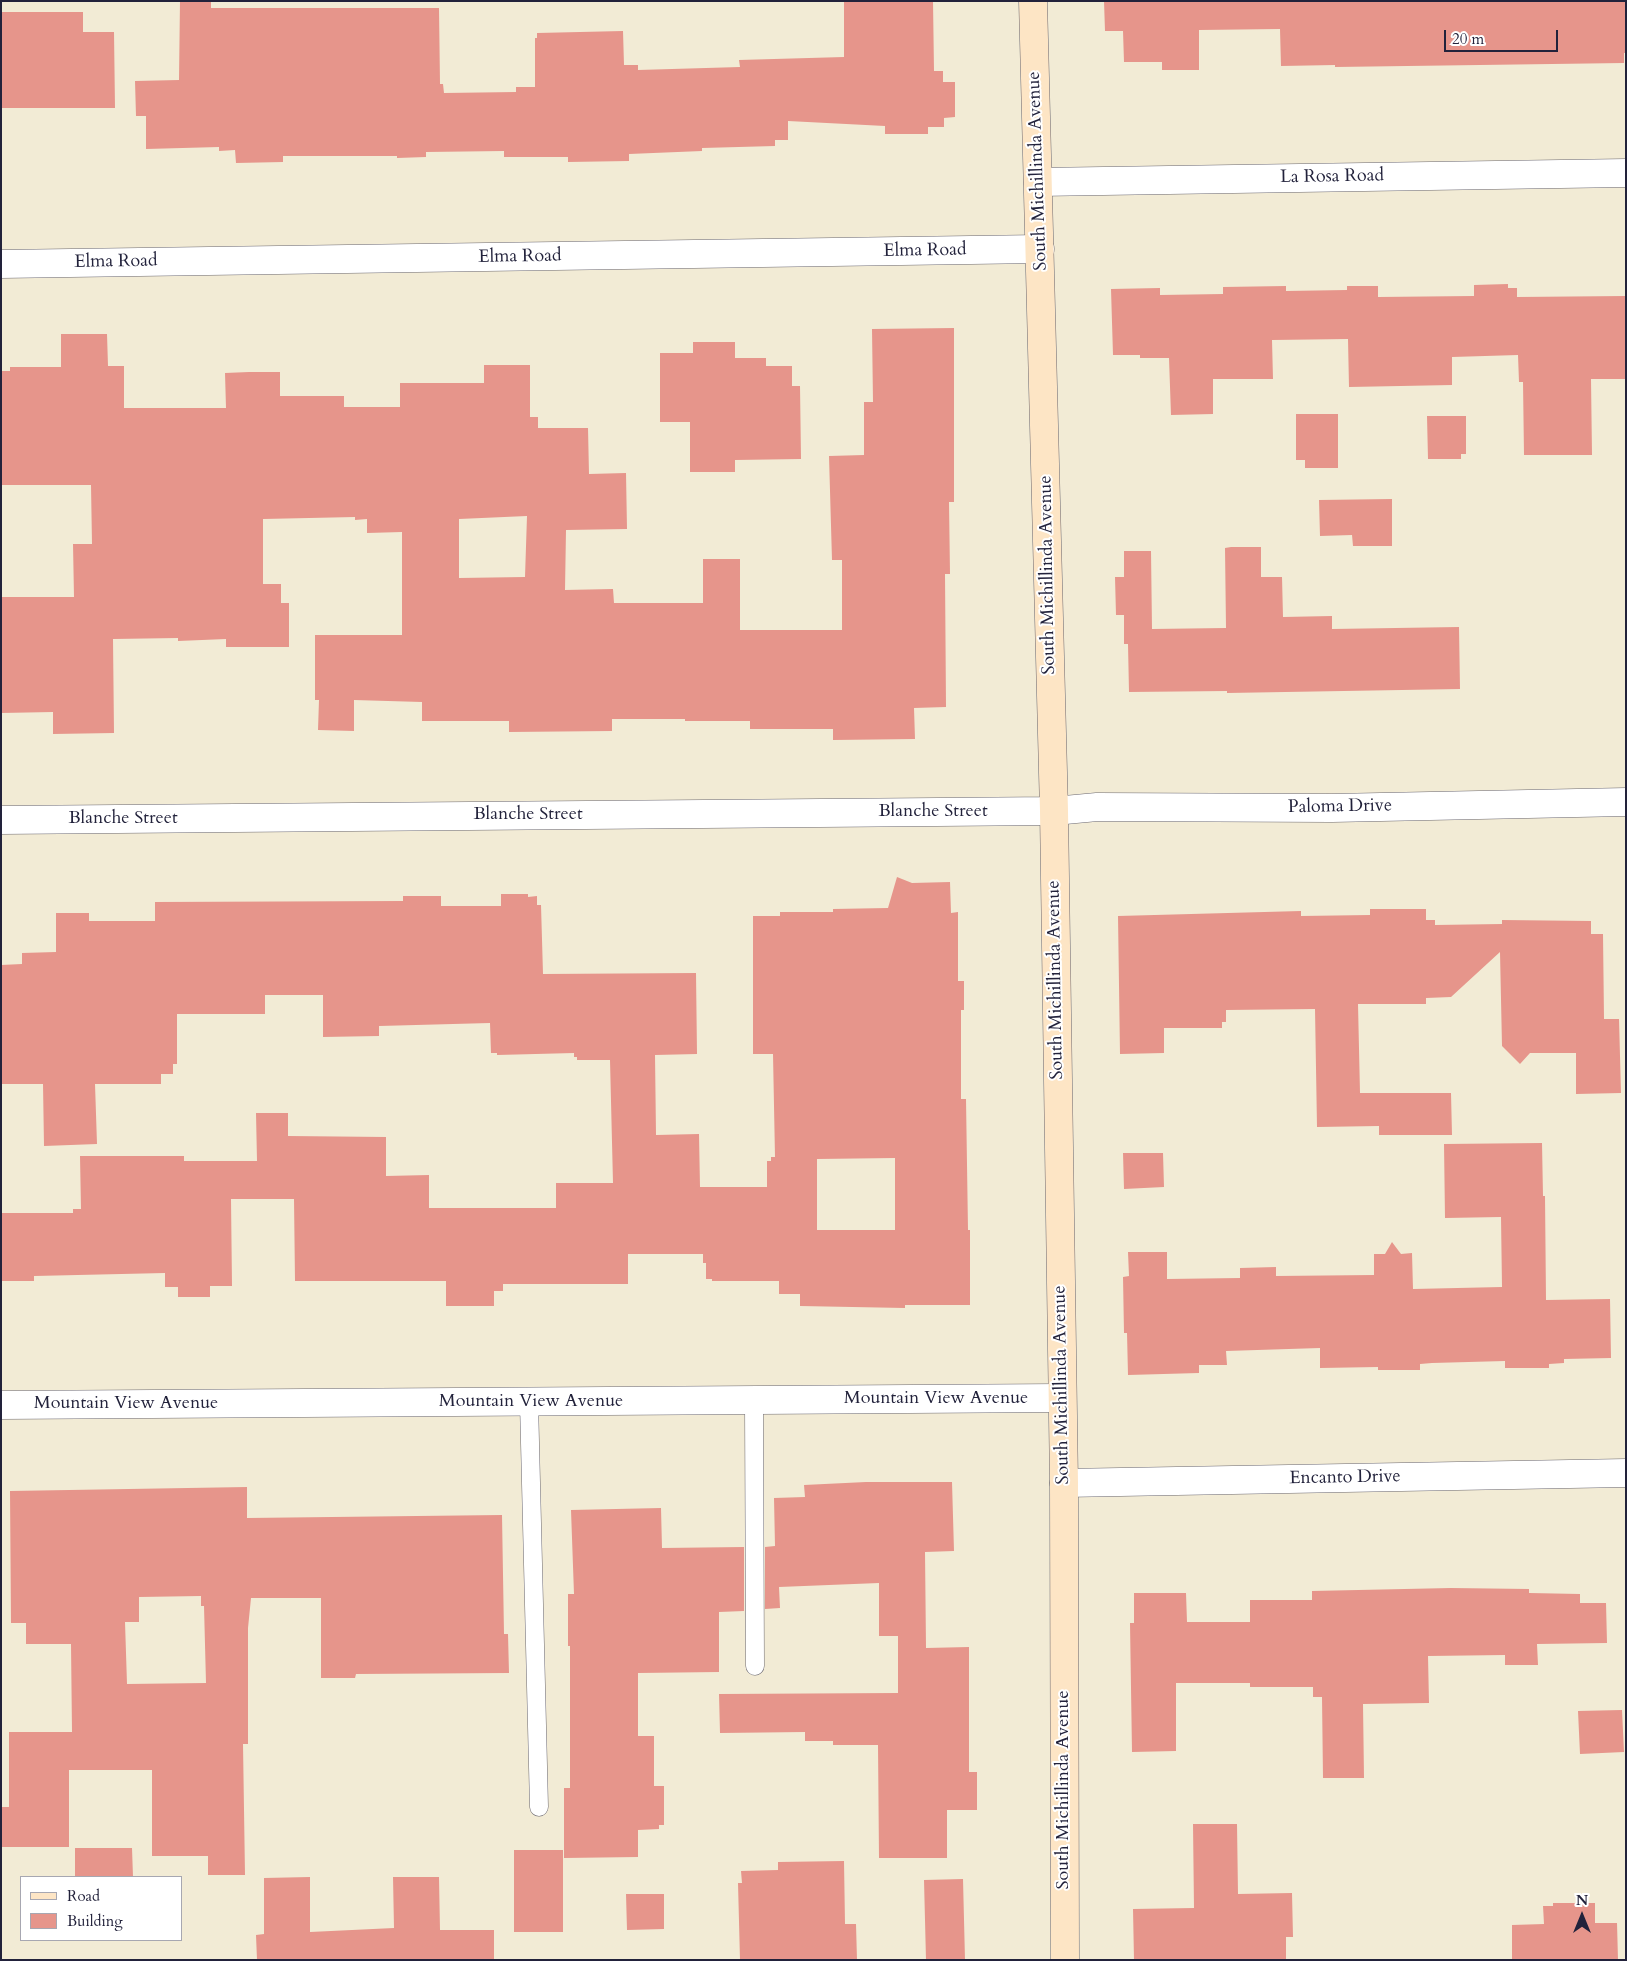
<!DOCTYPE html>
<html>
<head>
<meta charset="utf-8">
<style>
  body { margin:0 }
  #map { position:relative; width:1627px; height:1961px; overflow:hidden; background:#f2ebd5; font-family:Cardo,serif }
  canvas { display:block }
  .frame { position:absolute; inset:0; border:2px solid #22223b; pointer-events:none }
  .legend { position:absolute; left:20px; top:1876px; width:162px; height:65px; box-sizing:border-box; background:#fff; border:1px solid #a7a7b1; margin:0; padding:6px 9px; list-style:none; font-size:15px; color:#22223b }
  .legend li { display:flex; align-items:center; gap:10px; height:25px }
  .legend b { width:25px; border:1px solid #a7a7b1 }
  .north { position:absolute; left:1557px; top:1891px; width:50px; height:50px; -webkit-text-stroke:4px #fff; paint-order:stroke; rotate:0deg; font-size:14px; font-weight:700; line-height:20px; text-align:center; color:#22223b }
  .north::after { content:''; display:block; margin:auto; width:18px; height:22px; background:#22223b; clip-path:polygon(50% 0,100% 100%,50% 72%,0 100%) }
  .scale { position:absolute; left:1444px; top:30px; width:114px; height:22px; box-sizing:border-box; border:2px solid #22223b; border-top:0; padding-left:6px; font-size:15px; line-height:18px; white-space:nowrap; color:#22223b; -webkit-text-stroke:4px #fff; paint-order:stroke }
</style>
</head>
<body>
<div id="map">
<canvas width="1627" height="1961"></canvas>
<div class="frame"></div>
<ul class="legend">
<li><b style="height:6px;background:#fde5c5"></b>Road</li>
<li><b style="height:14px;background:#e6958b"></b>Building</li>
</ul>
<div class="north">N</div>
<div class="scale">20 m</div>
</div>
<script>
const ctx = document.querySelector('canvas').getContext('2d');
ctx.lineJoin = 'round';
function paint(path, color) {
  ctx.fillStyle = color;
  ctx.fill(path, 'evenodd');
}
function shape(rows) {
  const path = new Path2D();
  for (const r of rows) {
    path.moveTo(r[0], r[1]);
    for (let i = 2; i < r.length; i += 2) path.lineTo(r[i], r[i + 1]);
  }
  return path;
}
function stroke(path, color, width, dash) {
  ctx.strokeStyle = color;
  ctx.lineWidth = width;
  ctx.lineCap = dash ? 'butt' : 'round';
  ctx.setLineDash(dash || []);
  ctx.stroke(path);
}
function write(font, color, halo, rows, align = 'center') {
  ctx.font = font + ' Cardo,serif';
  ctx.lineWidth = 4;
  ctx.setLineDash([]);
  ctx.textBaseline = 'middle';
  ctx.strokeStyle = halo;
  ctx.fillStyle = color;
  for (const [text, x, y, turn = 0] of rows) {
    ctx.save();
    ctx.translate(x, y);
    ctx.rotate((+turn || 0) * Math.PI / 180);
    ctx.textAlign = isNaN(turn) ? turn : align;
    if (halo) ctx.strokeText(text, 0, 0);
    ctx.fillText(text, 0, 0);
    ctx.restore();
  }
}
paint(shape([
  [180,1,211,1,211,8,439,8,440,84,443,84,444,93,516,92,516,87,535,87,535,38,537,38,537,33,623,31,624,65,638,65,638,70,740,67,739,60,844,57,844,1,933,1,934,71,943,71,943,82,955,82,955,117,944,118,944,127,928,127,928,134,885,134,885,126,788,121,788,140,775,140,775,146,702,148,702,151,629,154,629,161,568,162,568,157,504,157,504,151,426,152,426,157,397,158,397,156,283,156,283,162,236,163,235,150,219,151,219,147,146,149,146,116,136,116,135,81,179,80],
  [1104,1,1626,1,1626,53,1624,53,1624,63,1335,67,1335,65,1281,66,1280,29,1199,30,1199,70,1162,70,1162,62,1124,62,1123,31,1105,31],
  [1,12,83,12,83,32,114,32,115,108,1,108],
  [1508,284,1508,288,1517,288,1517,297,1626,296,1626,379,1591,379,1592,455,1524,455,1523,382,1519,382,1518,355,1452,357,1452,385,1349,387,1348,339,1272,340,1273,379,1213,379,1213,414,1171,415,1169,358,1140,358,1140,355,1113,355,1111,289,1160,288,1160,295,1223,294,1223,287,1286,286,1286,291,1347,290,1347,286,1378,286,1378,297,1474,296,1474,285],
  [954,328,954,502,949,502,950,574,945,574,946,707,914,708,915,739,833,740,833,729,750,729,750,721,685,721,685,719,612,719,612,731,509,732,509,721,422,721,422,702,354,700,354,731,318,730,319,700,315,700,315,635,402,635,402,532,367,533,367,519,355,520,355,517,263,519,263,584,281,584,281,603,289,603,289,647,226,647,226,639,178,641,178,638,113,639,114,733,53,734,53,712,1,713,1,597,74,597,73,544,92,544,91,485,1,485,1,371,10,371,10,367,61,367,61,334,107,334,108,366,124,366,124,408,226,408,225,373,249,372,280,372,280,396,344,396,344,407,400,407,400,383,484,383,484,365,530,365,530,417,538,417,538,428,588,428,589,474,626,473,627,529,566,530,565,590,613,589,614,603,703,603,703,559,740,559,740,630,842,630,842,560,832,560,829,456,864,455,864,402,873,402,872,329],
  [527,516,525,577,459,578,459,519],
  [693,342,735,342,735,358,766,358,766,366,792,366,792,386,800,386,801,459,735,460,735,472,690,472,690,422,660,422,660,353,693,353],
  [1296,414,1338,414,1338,468,1305,468,1305,460,1296,460],
  [1427,416,1466,416,1466,454,1461,454,1461,459,1428,459],
  [1392,499,1392,546,1353,546,1352,535,1320,536,1319,500],
  [1231,547,1261,547,1261,577,1282,577,1283,617,1332,616,1332,629,1459,627,1460,689,1227,693,1227,691,1129,692,1128,644,1124,644,1124,615,1116,615,1115,577,1124,577,1124,551,1151,551,1152,629,1226,628,1225,548],
  [897,877,912,883,950,882,951,913,958,912,958,981,964,981,964,1010,961,1010,961,1099,966,1099,968,1230,970,1230,970,1305,905,1305,905,1308,800,1306,800,1294,779,1294,779,1281,712,1281,712,1279,706,1279,706,1263,703,1263,703,1254,628,1254,628,1284,503,1284,503,1291,494,1291,494,1306,446,1306,446,1281,295,1281,294,1199,231,1199,232,1286,210,1286,210,1297,178,1297,178,1287,165,1287,165,1273,34,1276,34,1281,1,1281,1,1213,73,1213,73,1209,81,1209,80,1156,184,1156,184,1161,257,1161,256,1113,288,1113,288,1136,386,1137,386,1176,429,1175,429,1208,556,1208,556,1183,613,1183,610,1060,577,1060,577,1057,574,1057,574,1053,497,1055,497,1053,491,1053,490,1023,379,1026,379,1036,323,1037,323,995,265,995,265,1014,177,1014,177,1064,173,1064,173,1074,161,1074,161,1084,95,1084,97,1144,44,1146,43,1084,1,1084,1,965,22,964,22,953,56,952,56,913,89,913,89,921,155,921,155,902,403,901,403,896,441,896,441,906,501,906,501,894,528,894,528,897,537,896,537,905,541,905,543,974,696,973,697,1054,655,1055,656,1135,699,1134,700,1187,767,1187,767,1161,771,1161,771,1157,775,1157,773,1054,753,1054,753,916,780,916,780,912,833,912,833,909,888,908],
  [895,1158,895,1230,817,1230,817,1159],
  [1370,909,1426,909,1426,920,1435,920,1435,925,1502,924,1502,920,1591,921,1591,934,1603,934,1604,1019,1619,1019,1621,1093,1576,1094,1576,1053,1530,1053,1520,1064,1502,1046,1500,952,1451,997,1426,998,1426,1004,1358,1004,1360,1093,1451,1093,1452,1135,1379,1135,1379,1126,1317,1127,1315,1009,1226,1010,1226,1022,1222,1022,1222,1028,1164,1028,1164,1053,1120,1054,1118,916,1301,911,1301,916,1370,915],
  [1542,1143,1543,1196,1545,1196,1546,1300,1610,1299,1611,1358,1564,1359,1564,1363,1549,1364,1549,1368,1505,1368,1505,1361,1432,1363,1420,1364,1420,1370,1378,1370,1378,1367,1320,1368,1320,1348,1226,1351,1227,1365,1199,1365,1199,1373,1128,1375,1127,1333,1124,1333,1123,1277,1129,1276,1128,1252,1167,1252,1167,1279,1240,1278,1240,1268,1276,1267,1276,1276,1374,1275,1374,1254,1385,1254,1392,1242,1401,1254,1412,1253,1413,1289,1502,1287,1501,1217,1445,1218,1444,1144],
  [1123,1153,1163,1153,1164,1187,1124,1189],
  [866,1482,952,1482,954,1551,925,1552,926,1648,969,1647,969,1772,977,1772,977,1810,947,1810,947,1858,879,1858,878,1745,833,1745,833,1741,805,1741,805,1732,720,1733,719,1694,898,1693,898,1636,879,1636,879,1583,779,1587,780,1608,765,1609,765,1547,775,1546,774,1498,805,1497,804,1485],
  [247,1487,247,1518,502,1515,504,1634,508,1634,509,1673,356,1674,355,1678,321,1678,321,1598,251,1598,248,1628,248,1744,243,1744,245,1875,208,1875,208,1856,152,1856,152,1770,69,1770,69,1847,1,1847,1,1807,9,1807,9,1732,72,1732,71,1644,26,1644,26,1623,11,1623,10,1491],
  [201,1596,201,1606,204,1606,206,1683,127,1684,125,1622,139,1622,139,1597],
  [661,1508,662,1548,744,1547,744,1611,719,1612,719,1672,638,1673,638,1736,654,1736,654,1786,664,1786,664,1825,659,1825,659,1829,638,1830,638,1857,564,1858,564,1788,570,1788,570,1646,568,1646,568,1594,574,1594,571,1510],
  [1451,1588,1529,1589,1529,1593,1580,1594,1580,1603,1606,1603,1607,1643,1537,1644,1538,1665,1505,1665,1505,1655,1428,1656,1429,1703,1363,1704,1364,1778,1323,1778,1322,1697,1313,1697,1313,1687,1250,1687,1250,1683,1176,1683,1176,1751,1132,1752,1130,1623,1134,1623,1134,1593,1186,1593,1187,1622,1250,1622,1250,1600,1312,1600,1312,1591],
  [1622,1710,1624,1752,1580,1754,1578,1711],
  [1193,1824,1237,1824,1238,1894,1292,1893,1293,1937,1286,1937,1286,1960,1134,1960,1133,1909,1194,1908],
  [75,1848,132,1848,133,1877,75,1877],
  [514,1850,563,1850,563,1932,514,1932],
  [844,1861,845,1924,856,1924,857,1960,740,1960,738,1883,742,1883,741,1871,778,1870,778,1862],
  [310,1877,310,1932,394,1928,393,1877,439,1877,440,1930,494,1930,494,1960,257,1960,256,1935,264,1934,264,1878],
  [963,1879,965,1960,926,1960,924,1880],
  [626,1894,664,1894,664,1929,627,1930],
  [1553,1903,1595,1903,1595,1923,1617,1923,1618,1960,1512,1960,1512,1925,1544,1924,1543,1906,1553,1906]
]), '#e6958b');
const service = shape([
  [754,1401,755,1666],
  [529,1402,539,1807]
]);
const minor = shape([
  [1038,182,1626,173],
  [1,264,1040,249],
  [1,820,1054,811,1097,807,1332,808,1626,802],
  [1,1405,1061,1398],
  [1064,1483,1626,1473]
]);
const secondary = shape([
  [1033,1,1054,811,1064,1483,1065,1960]
]);
stroke(service, '#6b6871', 19);
stroke(minor, '#6b6871', 29);
stroke(secondary, '#6b6871', 29);
stroke(service, '#fff', 18);
stroke(minor, '#fff', 28);
stroke(secondary, '#fde5c5', 28);
write('18px', '#22223b', '#fff', [
  ["South Michillinda Avenue",1038,171,-92],
  ["La Rosa Road",1332,177,-1],
  ["Elma Road",925,251,-1],
  ["Elma Road",520,257,-1],
  ["Elma Road",116,262,-1],
  ["South Michillinda Avenue",1048,575,-91],
  ["Paloma Drive",1340,807,-1],
  ["Blanche Street",933,812],
  ["Blanche Street",528,815],
  ["Blanche Street",123,819],
  ["South Michillinda Avenue",1056,980,-91],
  ["South Michillinda Avenue",1062,1385,-91],
  ["Mountain View Avenue",936,1399],
  ["Mountain View Avenue",531,1402],
  ["Mountain View Avenue",126,1404],
  ["Encanto Drive",1345,1478,-1],
  ["South Michillinda Avenue",1064,1790,-90]
]);
</script>
</body>
</html>
